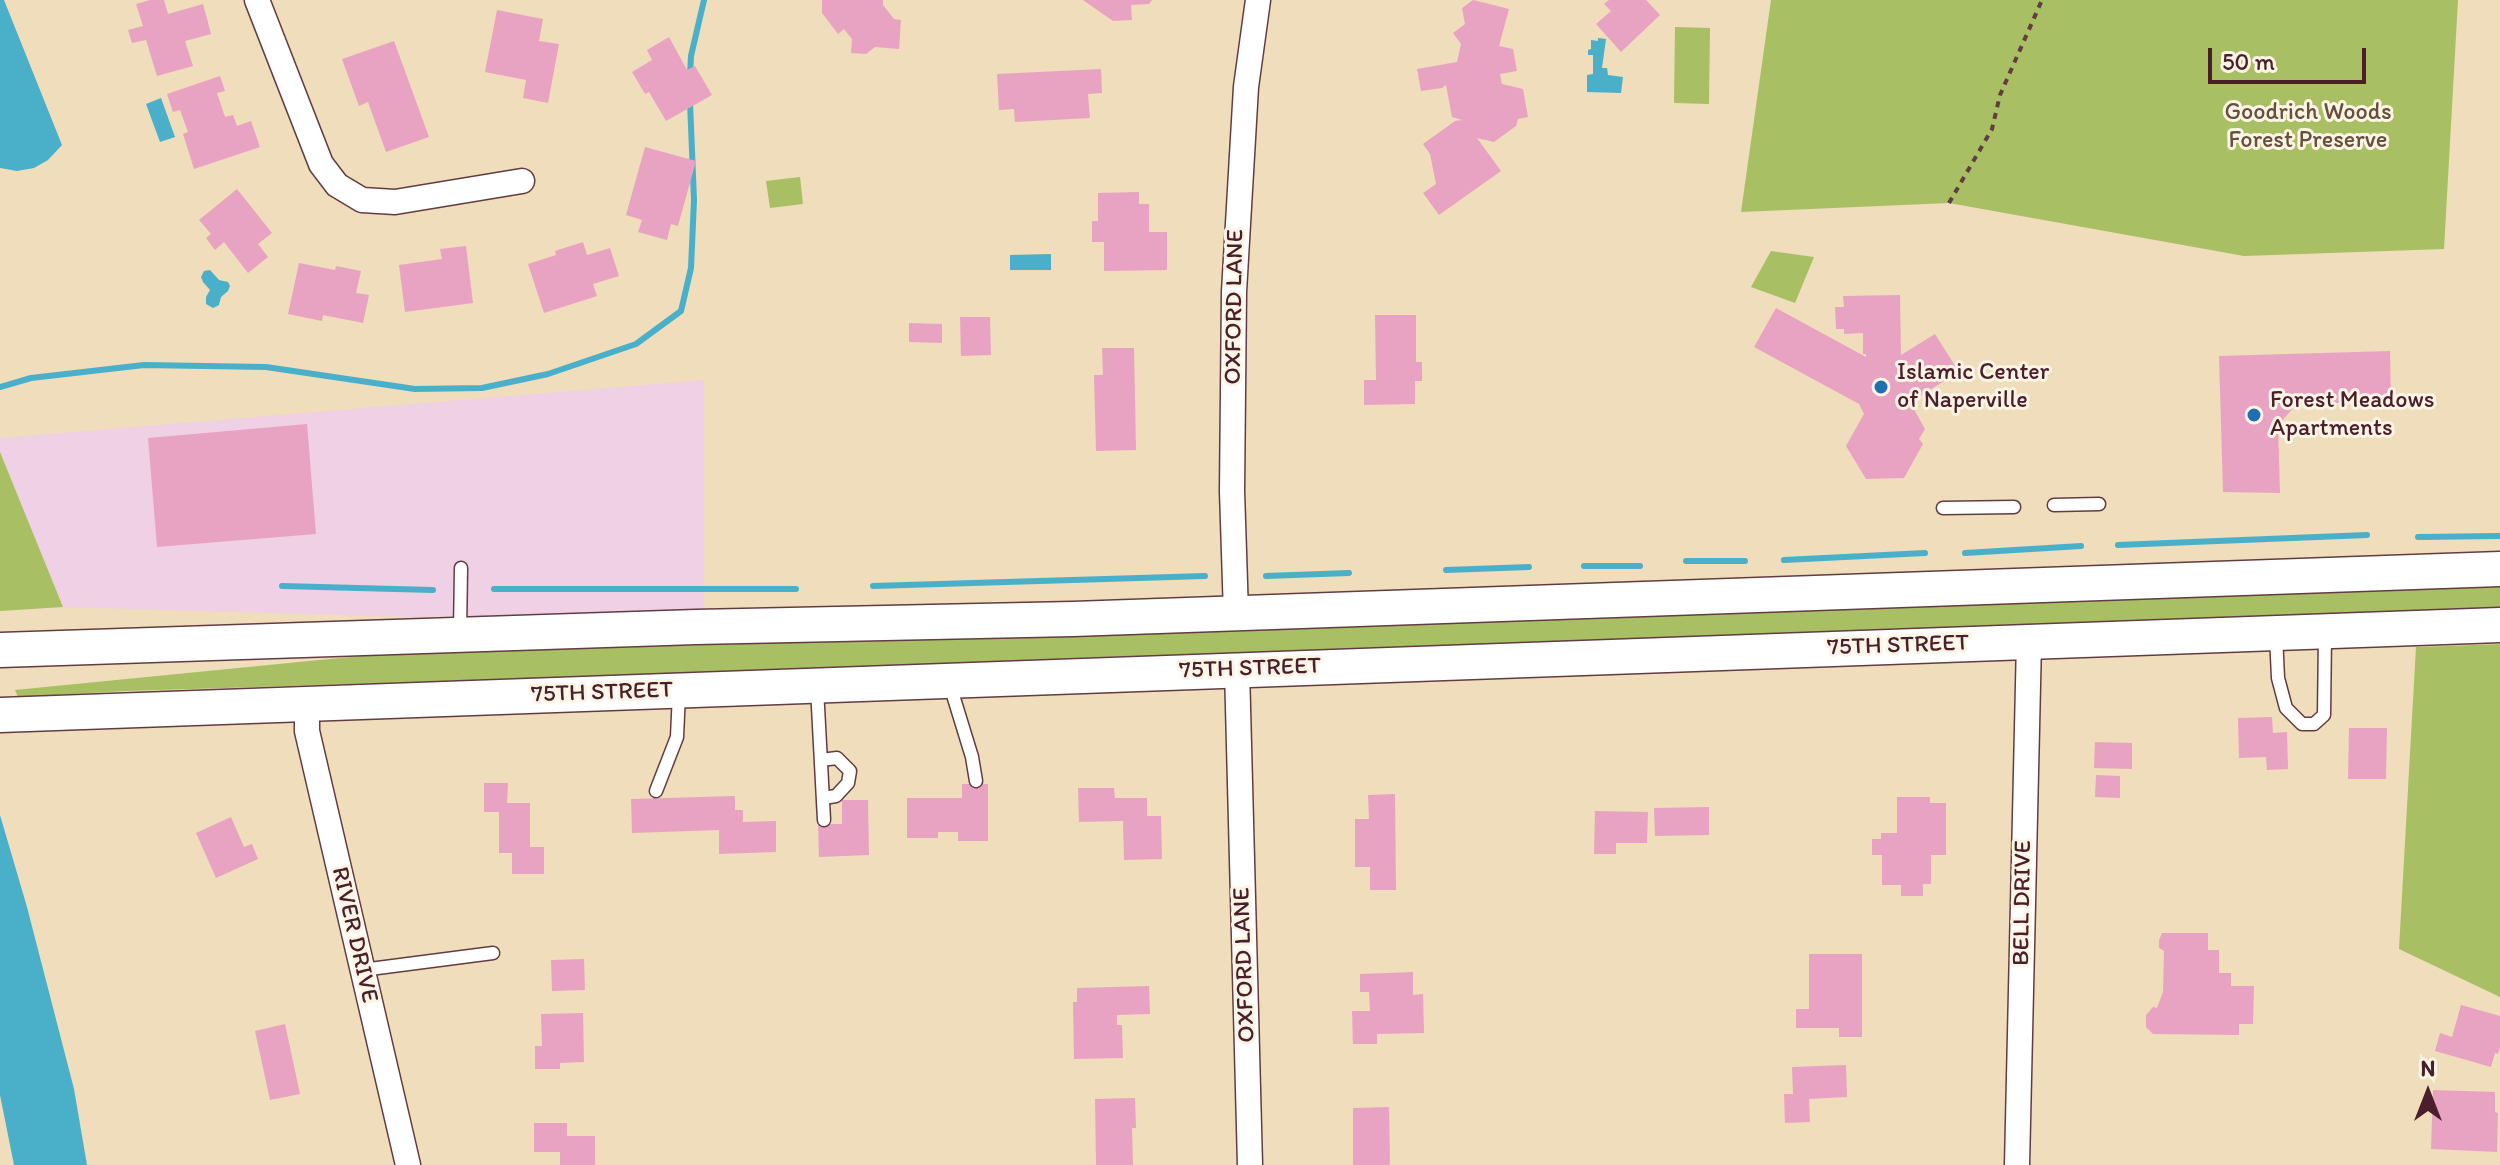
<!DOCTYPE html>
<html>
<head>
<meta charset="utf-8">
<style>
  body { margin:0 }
  #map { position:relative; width:2500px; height:1165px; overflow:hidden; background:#efddbb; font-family:Itim,sans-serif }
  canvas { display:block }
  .north { position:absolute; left:2388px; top:1053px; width:80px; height:80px; -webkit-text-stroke:6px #fcf5e5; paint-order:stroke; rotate:0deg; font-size:22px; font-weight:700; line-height:32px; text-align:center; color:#4a1f2b }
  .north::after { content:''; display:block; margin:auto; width:28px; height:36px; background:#4a1f2b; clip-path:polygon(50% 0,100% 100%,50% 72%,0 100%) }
  .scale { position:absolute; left:2208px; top:48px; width:158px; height:36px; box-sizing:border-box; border:4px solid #4a1f2b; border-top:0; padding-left:10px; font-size:24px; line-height:28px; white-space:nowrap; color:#4a1f2b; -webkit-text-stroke:6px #fcf5e5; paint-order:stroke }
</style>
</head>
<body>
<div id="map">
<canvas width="2500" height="1165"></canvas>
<div class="north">N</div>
<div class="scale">50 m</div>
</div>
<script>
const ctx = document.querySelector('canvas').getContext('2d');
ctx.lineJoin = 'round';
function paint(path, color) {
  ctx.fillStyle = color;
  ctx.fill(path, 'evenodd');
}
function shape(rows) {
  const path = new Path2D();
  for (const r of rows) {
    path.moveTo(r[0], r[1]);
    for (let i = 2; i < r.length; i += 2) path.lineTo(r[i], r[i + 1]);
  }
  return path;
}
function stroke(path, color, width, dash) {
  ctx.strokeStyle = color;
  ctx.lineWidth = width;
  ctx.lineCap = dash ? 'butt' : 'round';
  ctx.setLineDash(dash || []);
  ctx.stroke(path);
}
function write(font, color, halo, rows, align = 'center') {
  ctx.font = font + ' Itim,sans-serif';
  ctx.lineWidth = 6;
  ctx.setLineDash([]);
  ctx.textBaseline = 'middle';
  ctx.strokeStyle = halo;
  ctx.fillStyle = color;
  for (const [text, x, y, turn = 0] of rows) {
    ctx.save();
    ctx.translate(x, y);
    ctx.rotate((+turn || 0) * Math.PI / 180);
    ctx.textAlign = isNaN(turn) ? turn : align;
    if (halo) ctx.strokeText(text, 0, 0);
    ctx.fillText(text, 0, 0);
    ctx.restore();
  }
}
paint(shape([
  [704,380,704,613,410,617,63,607,0,452,0,438]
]), '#f0d0e4');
paint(shape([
  [1771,0,2458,0,2444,249,2244,256,1949,203,1741,212],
  [1675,27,1710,28,1709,104,1674,103],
  [800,177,803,204,770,208,766,181],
  [1771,251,1814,257,1795,303,1751,287],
  [0,452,63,607,0,611],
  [2500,581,2500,612,1125,660,127,691,18,697,15,690,370,655,937,638],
  [2500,644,2500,997,2399,949,2416,647]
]), '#a9bf63');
paint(shape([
  [0,0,4,0,62,145,48,160,34,168,17,171,0,168],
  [1598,38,1606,39,1602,68,1607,68,1608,75,1623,77,1621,93,1587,92,1587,75,1593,74,1593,55,1588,55,1588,50,1591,49,1591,40,1598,41],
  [161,98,175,137,160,142,146,104],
  [1051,254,1051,270,1010,270,1010,255],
  [210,270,219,280,228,282,230,286,228,291,221,297,219,305,213,308,206,304,206,297,210,290,203,282,201,277,204,271],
  [0,815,27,907,74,1089,87,1165,14,1165,0,1095]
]), '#4ab0c9');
stroke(shape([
  [690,75,691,56,704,0],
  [0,387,31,378,144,365,266,367,415,389,482,388,548,374,636,344,681,311,691,268,694,200,690,102],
  [2418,537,2500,536],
  [2118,545,2367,535],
  [1965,553,2081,546],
  [1784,560,1925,553],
  [1686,561,1745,561],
  [1584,566,1640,566],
  [1446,570,1529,567],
  [1266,576,1349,573],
  [282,586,433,590],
  [873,586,1205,576],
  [494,589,796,589]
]), '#4ab0c9', 6);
paint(shape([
  [150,0,164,0,168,14,203,4,211,34,185,41,193,66,157,76,146,40,132,43,128,30,143,26,136,4],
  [822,0,883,0,883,5,894,19,901,20,899,49,875,47,866,54,851,53,852,39,844,29,838,34,822,13],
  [1083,0,1152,0,1149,4,1131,5,1132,20,1113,21],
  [1473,0,1509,9,1499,46,1513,49,1517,71,1500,74,1502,84,1523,89,1528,117,1518,119,1516,126,1494,142,1477,138,1501,171,1439,215,1423,193,1436,184,1430,154,1423,144,1455,121,1462,120,1452,117,1446,85,1442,88,1421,91,1417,69,1457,62,1461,44,1453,33,1465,24,1462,8],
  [1609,0,1646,0,1660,15,1621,52,1596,24,1611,11,1604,4],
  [497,10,543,19,539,41,559,44,548,103,523,98,526,80,485,72],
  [669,37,687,70,695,66,712,95,666,121,649,92,645,94,632,72,652,60,647,50],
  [394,41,429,137,386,152,368,102,359,106,342,59],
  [1101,69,1102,93,1088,94,1090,118,1015,122,1014,109,999,110,997,74],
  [220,76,225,91,217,93,225,117,233,115,237,126,251,121,260,147,194,169,183,134,188,132,180,110,173,112,167,94],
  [645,147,696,161,678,226,671,224,667,240,638,232,642,220,626,215],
  [237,189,272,233,258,244,268,257,248,273,224,242,215,250,206,238,211,234,199,220],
  [1139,192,1139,204,1149,204,1149,232,1167,232,1167,270,1104,271,1104,242,1092,242,1092,221,1098,221,1098,193],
  [583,242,587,255,610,248,619,276,593,284,597,296,544,313,528,264,556,255,555,251],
  [466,246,473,303,405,312,399,265,442,259,440,249],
  [299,263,335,270,336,266,361,271,356,293,369,295,363,323,323,315,322,321,288,314],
  [1900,295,1901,355,1935,334,1959,372,1910,402,1925,429,1919,439,1923,444,1904,478,1866,479,1846,446,1864,414,1859,404,1754,347,1776,308,1866,357,1866,354,1863,354,1863,333,1844,334,1844,329,1836,329,1835,307,1844,307,1843,296],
  [1375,315,1416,315,1416,362,1422,362,1422,381,1415,381,1415,404,1364,405,1364,380,1376,380],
  [960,317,990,317,991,355,961,356],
  [909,323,942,324,942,343,909,342],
  [1102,348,1134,348,1136,450,1096,451,1094,375,1103,375],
  [2390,351,2391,402,2297,404,2278,425,2280,493,2223,492,2219,356],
  [307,424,316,534,157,547,148,438],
  [2272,717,2273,733,2287,732,2288,769,2267,770,2266,757,2239,758,2238,718],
  [2349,728,2387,728,2386,779,2348,779],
  [2095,742,2132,743,2132,769,2094,768],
  [2096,775,2120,776,2120,798,2095,797],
  [484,783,508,783,507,803,530,803,530,847,544,847,544,874,512,874,512,853,499,853,499,812,484,812],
  [962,784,988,784,988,841,958,841,958,832,938,832,938,838,907,838,907,798,962,798],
  [1078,788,1114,788,1115,798,1147,798,1147,816,1161,816,1162,859,1124,860,1123,821,1079,822],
  [1395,794,1396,890,1370,890,1370,867,1355,867,1355,819,1369,819,1368,795],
  [735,796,735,810,743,810,743,822,776,821,776,852,719,854,719,830,632,833,631,799],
  [1897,797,1930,797,1930,803,1946,803,1946,855,1931,855,1931,884,1923,884,1923,896,1901,896,1901,885,1882,885,1882,855,1872,855,1872,839,1881,839,1881,833,1897,833],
  [842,800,868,800,869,855,819,857,818,824,842,824],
  [1709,807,1709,835,1655,836,1654,808],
  [1595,811,1648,812,1647,843,1616,843,1616,854,1594,854],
  [231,817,244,847,252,844,258,859,216,878,196,833],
  [2162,933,2208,933,2208,950,2219,950,2219,973,2231,973,2231,986,2254,986,2253,1024,2239,1024,2239,1035,2153,1034,2146,1027,2146,1015,2153,1007,2157,1008,2163,992,2164,951,2159,948,2159,940],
  [1809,954,1862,954,1862,1037,1839,1037,1839,1028,1796,1028,1796,1009,1809,1009],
  [584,959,585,990,552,991,551,960],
  [1413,972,1413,995,1423,994,1424,1033,1377,1034,1377,1044,1353,1044,1352,1011,1370,1011,1369,992,1360,992,1360,974],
  [1149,986,1150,1014,1117,1015,1117,1025,1122,1025,1123,1058,1074,1059,1073,1002,1077,1002,1077,988],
  [2461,1005,2500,1016,2500,1048,2498,1054,2495,1053,2491,1067,2435,1051,2440,1033,2452,1037],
  [583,1013,584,1062,560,1063,560,1069,535,1069,535,1046,542,1046,541,1014],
  [285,1024,300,1094,270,1100,255,1031],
  [1846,1065,1847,1097,1809,1099,1810,1122,1785,1123,1784,1094,1793,1094,1792,1067],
  [2433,1090,2495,1092,2495,1112,2498,1113,2497,1152,2431,1149],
  [1135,1098,1136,1128,1132,1128,1133,1165,1096,1165,1095,1099],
  [1389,1107,1390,1165,1353,1165,1353,1108],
  [534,1123,567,1123,567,1136,595,1136,595,1165,560,1165,560,1152,534,1152]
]), '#e9a3c2');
const service = shape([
  [2054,505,2099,504],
  [1943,508,2014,507],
  [460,632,461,568],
  [2276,635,2278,678,2286,708,2302,724,2314,724,2324,715,2325,635],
  [949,682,972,757,976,781],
  [817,688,824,820],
  [821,760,837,758,850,771,848,783,836,796,823,798],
  [656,791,677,737,679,693],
  [362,970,493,953]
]);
const minor = shape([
  [257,0,321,164,337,185,362,200,395,202,522,181],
  [1236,614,1232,491,1234,292,1246,87,1258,0],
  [1237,669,1250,1165],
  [307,704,307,731,408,1165],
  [2017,1165,2029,641]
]);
const secondary = shape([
  [0,650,696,627,1073,619,2500,569],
  [0,715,2500,625]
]);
stroke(service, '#633c41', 15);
stroke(minor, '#633c41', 27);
stroke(secondary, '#633c41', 37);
stroke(shape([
  [1949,203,1992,129,2000,95,2042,0]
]), '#633c41', 4, [6, 6]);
stroke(service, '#fff', 12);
stroke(minor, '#fff', 24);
stroke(secondary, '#fff', 34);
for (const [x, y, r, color] of [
  [1881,387,8,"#1f6fb2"],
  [2254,415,8,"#1f6fb2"]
]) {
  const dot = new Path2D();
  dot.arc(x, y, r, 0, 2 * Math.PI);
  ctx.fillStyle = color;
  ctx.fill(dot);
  stroke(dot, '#fcf5e5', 3);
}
write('24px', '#664f3c', '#fcf5e5', [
  ["Goodrich Woods",2308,113],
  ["Forest Preserve",2308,141]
]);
write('24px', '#4a1f2b', '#fcf5e5', [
  ["OXFORD LANE",1235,307,-89],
  ["75TH STREET",1898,646,-2],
  ["75TH STREET",1250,669,-2],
  ["75TH STREET",602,693,-2],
  ["BELL DRIVE",2023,903,-89],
  ["RIVER DRIVE",354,935,77],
  ["OXFORD LANE",1245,965,-92]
]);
write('24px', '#4a1f2b', '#fcf5e5', [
  ["Islamic Center",1897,373],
  ["of Naperville",1897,401],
  ["Forest Meadows",2270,401],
  ["Apartments",2270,429]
], 'left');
</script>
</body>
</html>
